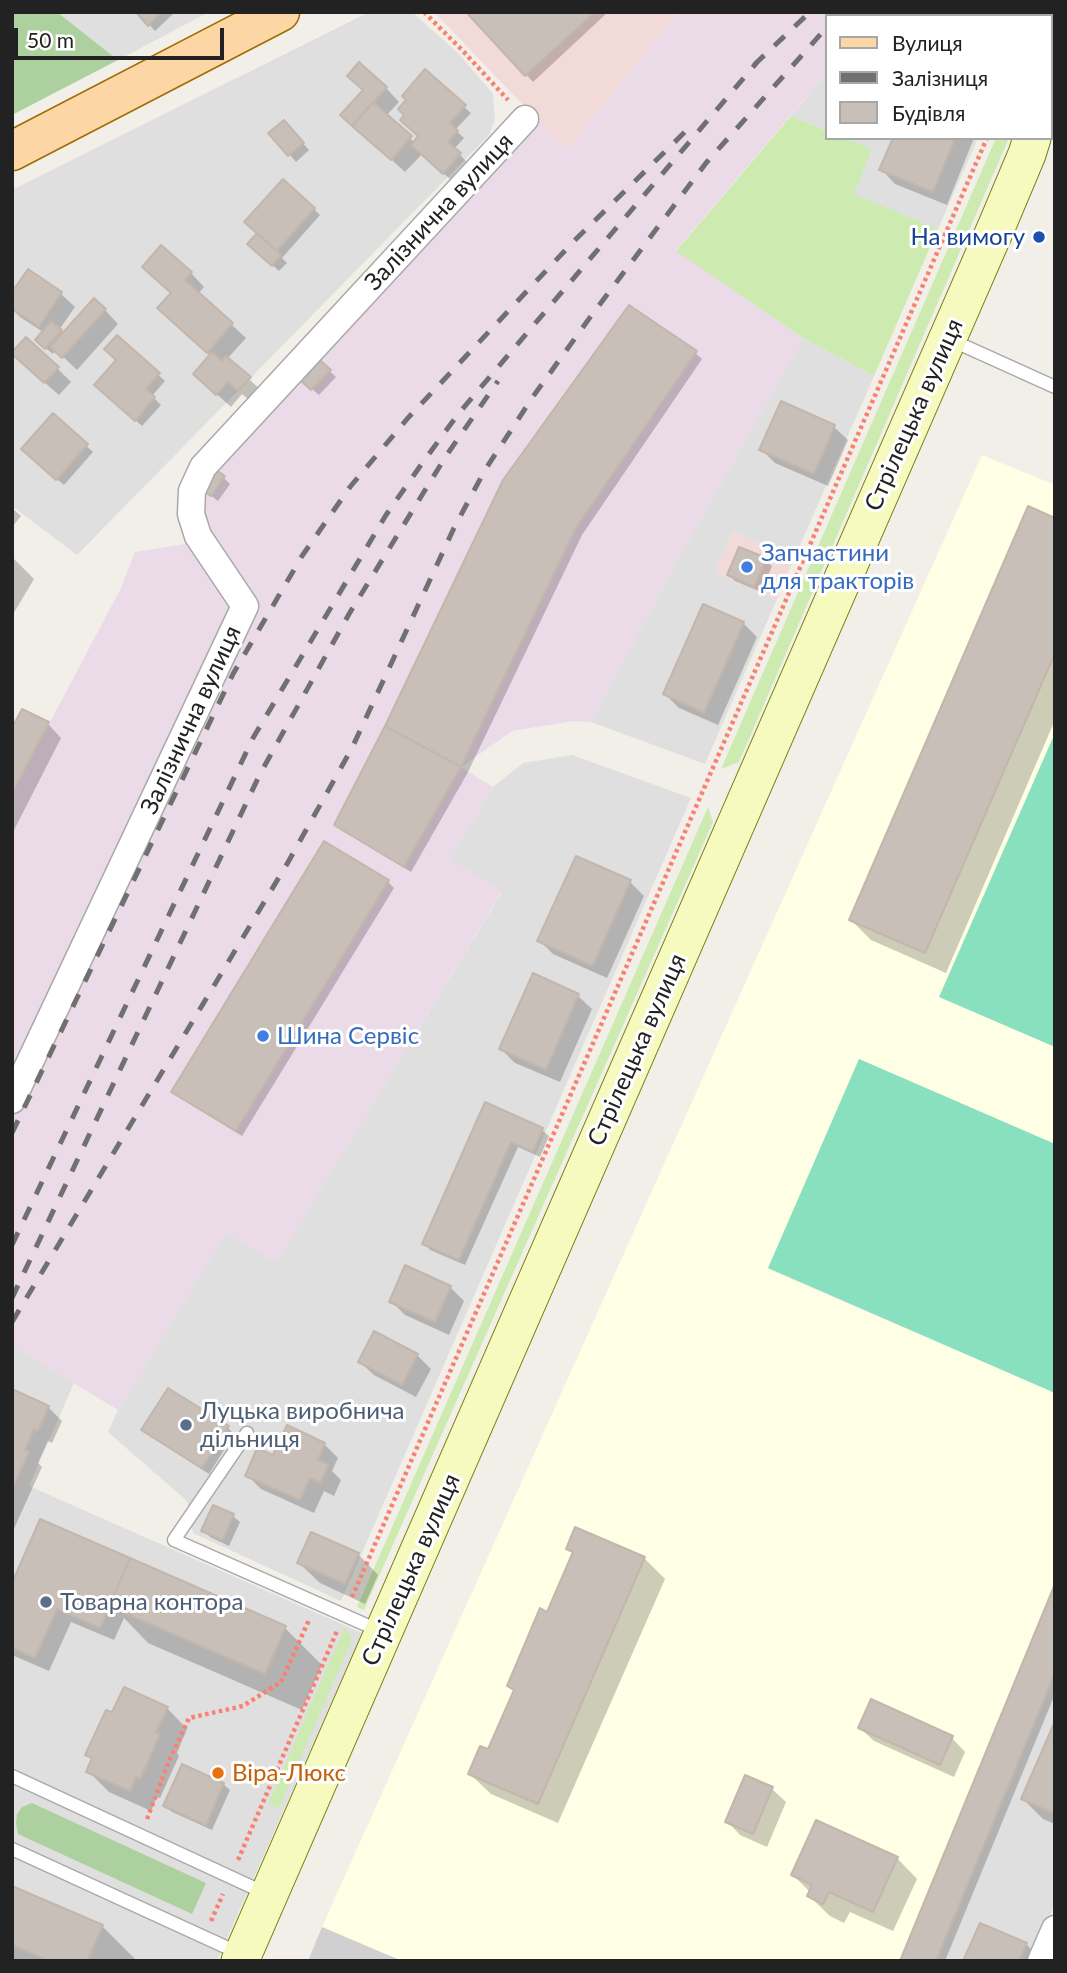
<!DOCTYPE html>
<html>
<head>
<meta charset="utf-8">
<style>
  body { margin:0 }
  #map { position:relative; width:1067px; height:1973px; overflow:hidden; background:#f2efe9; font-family:Lato,sans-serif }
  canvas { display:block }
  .frame { position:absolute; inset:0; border:14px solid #222; pointer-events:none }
  .legend { position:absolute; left:825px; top:14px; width:228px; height:126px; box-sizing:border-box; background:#fff; border:2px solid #a7a7a7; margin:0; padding:9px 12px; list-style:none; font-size:21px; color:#222 }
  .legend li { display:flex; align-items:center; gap:14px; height:35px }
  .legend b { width:35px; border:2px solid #a7a7a7 }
  .scale { position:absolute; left:14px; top:28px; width:210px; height:32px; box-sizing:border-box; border:4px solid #222; border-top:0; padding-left:9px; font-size:21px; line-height:24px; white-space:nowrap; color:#222; -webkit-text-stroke:5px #fff; paint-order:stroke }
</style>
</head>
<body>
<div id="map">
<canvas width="1067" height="1973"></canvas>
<div class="frame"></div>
<ul class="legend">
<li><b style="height:9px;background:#fcd6a4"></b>Вулиця</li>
<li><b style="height:9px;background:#707070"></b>Залізниця</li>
<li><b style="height:19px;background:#c7bfb8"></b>Будівля</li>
</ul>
<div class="scale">50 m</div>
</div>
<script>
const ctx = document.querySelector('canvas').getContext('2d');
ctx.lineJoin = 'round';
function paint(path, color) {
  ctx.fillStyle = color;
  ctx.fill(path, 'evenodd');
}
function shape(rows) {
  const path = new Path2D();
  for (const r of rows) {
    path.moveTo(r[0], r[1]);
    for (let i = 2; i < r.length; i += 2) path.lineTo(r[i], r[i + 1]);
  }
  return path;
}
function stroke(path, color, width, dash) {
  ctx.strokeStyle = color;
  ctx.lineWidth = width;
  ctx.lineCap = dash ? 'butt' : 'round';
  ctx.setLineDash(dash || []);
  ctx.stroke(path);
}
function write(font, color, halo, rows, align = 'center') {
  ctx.font = font + ' Lato,sans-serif';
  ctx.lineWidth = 6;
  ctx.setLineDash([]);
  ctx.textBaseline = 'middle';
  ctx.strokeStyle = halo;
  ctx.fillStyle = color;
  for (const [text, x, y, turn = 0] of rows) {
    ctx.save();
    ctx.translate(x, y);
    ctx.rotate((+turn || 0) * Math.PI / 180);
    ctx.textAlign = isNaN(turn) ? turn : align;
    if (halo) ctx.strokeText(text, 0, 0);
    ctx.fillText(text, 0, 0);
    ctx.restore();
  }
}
paint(shape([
  [57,12,209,12,118,60],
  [369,12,412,12,459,54,493,94,495,120,489,135,77,555,12,506,12,190],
  [827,73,827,131,791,116],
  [844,138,978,138,938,229,853,194],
  [803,338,874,376,794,559,733,532,715,572,777,599,705,764,591,722,679,557],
  [572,755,691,798,341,1601,193,1533,187,1501,108,1432,118,1410,226,1232,276,1262,502,892,449,859,493,787,523,763],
  [16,1347,74,1383,29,1486,362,1633,217,1961,12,1961,12,1356],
  [1055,1584,1055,1904,1030,1961,900,1961]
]), '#e0dfdf');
paint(shape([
  [434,12,678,12,567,151],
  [733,532,794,559,777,599,715,572]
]), '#f2dad9');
paint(shape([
  [678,12,1009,12,1008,16,827,16,827,73,676,250,803,338,679,557,591,722,573,721,512,731,461,767,493,787,449,859,502,891,276,1263,226,1233,118,1410,16,1348,12,1356,12,794,121,588,135,552,185,544,204,527,199,513,210,471,537,119,567,150]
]), '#ebdbe8');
paint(shape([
  [982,455,1055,485,1055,733,940,997,1055,1047,1055,1144,859,1059,768,1269,1055,1393,1055,1584,900,1961,402,1961,322,1927]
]), '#ffffe5');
paint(shape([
  [322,1927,402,1961,308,1961]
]), '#d0d0d0');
paint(shape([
  [791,116,827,131,827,138,844,138,872,149,854,194,938,229,874,376,803,338,676,251],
  [996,138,1009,138,739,762,721,769],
  [708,807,713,822,364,1610,357,1607],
  [345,1627,352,1640,279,1808,268,1804]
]), '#cdebb0');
paint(shape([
  [12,12,57,12,118,60,12,115],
  [32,1803,206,1883,192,1914,18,1834,16,1823,17,1814,22,1807]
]), '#add19e');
paint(shape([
  [1055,733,1055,1047,939,997],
  [859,1059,1055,1144,1055,1393,768,1268]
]), '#88e0be');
paint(shape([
  [138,12,175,12,155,31],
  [468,12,608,12,533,82],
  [939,12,1017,12,1016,16,938,16],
  [386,88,399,102,386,116,415,143,420,137,464,107,471,113,455,130,464,138,454,149,466,161,450,179,422,154,405,172,343,115],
  [290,129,309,150,296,162,271,133],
  [895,138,974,138,947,205,895,184,882,170],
  [314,209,320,215,282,258,287,263,279,271,256,250],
  [29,272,61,294,75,307,59,330,63,334,105,310,118,324,77,370,56,350,53,354,43,346,43,332,20,317,12,309],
  [191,273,204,287,198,294,246,338,227,359,263,392,253,403,242,394,231,407,209,387,211,356,159,308],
  [117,337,165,381,152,396,161,405,142,426,103,391,118,360],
  [695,353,702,359,582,535,467,774,411,872,343,831,336,825],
  [320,362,336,377,319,395,303,381],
  [27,367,57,368,71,382,59,395],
  [53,416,93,452,64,485,30,455],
  [834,427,848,440,828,486,775,463,761,449],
  [223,477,230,484,218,501,201,488],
  [12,508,21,516,12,527],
  [1055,519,1055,720,946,973,871,940,851,920],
  [12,557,34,579,12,616],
  [766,560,772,566,761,592,735,581,729,575],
  [743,623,757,637,718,725,679,708,665,694],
  [48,724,61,738,12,834,12,732],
  [576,858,630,882,644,896,607,978,553,954,539,940],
  [388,882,394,888,242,1136,180,1098,174,1092],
  [534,976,578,996,592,1009,560,1082,515,1063,501,1049],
  [486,1104,542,1130,549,1136,540,1157,518,1147,465,1265,430,1250,424,1243],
  [450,1287,464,1301,449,1335,405,1315,391,1301],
  [375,1333,417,1355,431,1369,416,1397,374,1375,360,1362],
  [12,1391,48,1407,62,1421,52,1443,48,1441,38,1463,42,1467,12,1533],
  [228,1428,234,1434,209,1474,150,1436,143,1429],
  [324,1444,338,1458,332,1471,341,1480,334,1496,324,1491,314,1513,261,1489,247,1475,274,1458],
  [214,1507,233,1516,240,1522,229,1546,210,1537,204,1530],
  [568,1548,644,1558,665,1579,558,1823,491,1794,470,1774,489,1752,515,1692,509,1686,548,1614,574,1555],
  [358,1554,378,1575,365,1604,320,1583,299,1563],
  [12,1587,285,1628,322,1665,302,1710,148,1643,124,1618,114,1640,71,1622,49,1671,12,1655],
  [1055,1589,1055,1694,945,1961,902,1961],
  [167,1708,187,1729,177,1753,179,1756,160,1798,157,1797,151,1811,109,1792,88,1771,93,1760,88,1755,113,1715],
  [1055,1725,1055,1824,1043,1819,1023,1799],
  [860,1728,952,1738,965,1752,954,1777,874,1741],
  [223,1784,230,1790,212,1830,172,1812,166,1806],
  [772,1789,786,1802,767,1847,740,1835,727,1821],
  [897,1858,917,1879,893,1931,850,1912,844,1923,830,1916,809,1896,811,1893,793,1875],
  [12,1887,102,1926,137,1961,12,1961],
  [1026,1944,1042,1961,965,1961]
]), '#0003');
const building = shape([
  [136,12,162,12,148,26,136,12],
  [466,12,595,12,525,76,466,12],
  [937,12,1009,12,1008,16,936,16,937,12],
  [359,62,387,87,352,126,340,115,363,90,347,76,359,62],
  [425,69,466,105,450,123,458,131,448,142,461,153,443,174,411,145,418,136,400,120,404,115,398,109,406,100,402,96,425,69],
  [373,102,412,136,391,160,352,126,373,102],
  [284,120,304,143,288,156,268,133,284,120],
  [893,138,955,138,933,192,879,170,893,138],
  [283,179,315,208,277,251,244,222,283,179],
  [257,233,281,255,272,266,247,244,257,233],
  [161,245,192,272,185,280,233,323,207,353,157,308,171,293,142,267,161,245],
  [28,269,62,292,39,327,12,309,12,292,28,269],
  [94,298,106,309,62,358,50,347,94,298],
  [629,305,697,351,576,528,461,767,385,726,503,480,629,305],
  [51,321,62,330,45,349,35,340,51,321],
  [117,335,160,373,146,389,155,397,135,421,94,385,116,360,104,349,117,335],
  [26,337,59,367,44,383,12,354,12,352,26,337],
  [212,352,222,361,226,356,251,377,238,391,228,382,216,395,193,374,212,352],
  [320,360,331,370,311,390,301,381,320,360],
  [781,401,835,425,814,474,759,450,781,401],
  [53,413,88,444,56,480,21,449,53,413],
  [213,468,225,476,211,496,199,488,213,468],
  [1028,506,1055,518,1055,653,925,953,849,920,1028,506],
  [739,547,767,558,754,587,727,575,739,547],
  [703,604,744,622,704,713,663,694,703,604],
  [22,709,49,722,12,794,12,728,22,709],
  [385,726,461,767,404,867,334,825,385,726],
  [324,841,389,880,236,1131,171,1092,324,841],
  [576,856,631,880,593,966,537,941,576,856],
  [533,973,579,994,546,1070,499,1049,533,973],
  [485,1102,543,1128,533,1152,511,1142,459,1260,422,1244,485,1102],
  [405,1265,451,1286,435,1322,389,1302,405,1265],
  [374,1331,418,1354,402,1385,358,1362,374,1331],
  [168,1388,229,1426,202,1468,141,1430,168,1388],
  [12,1389,49,1406,38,1431,34,1429,25,1450,29,1452,12,1489,12,1389],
  [287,1425,325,1443,318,1460,329,1465,320,1483,310,1478,300,1500,245,1476,257,1448,273,1455,287,1425],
  [213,1505,234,1514,223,1540,201,1531,213,1505],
  [40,1519,130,1558,100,1628,57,1609,35,1658,12,1648,12,1583,40,1519],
  [575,1527,645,1557,538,1804,468,1774,480,1746,488,1749,514,1690,507,1686,540,1608,547,1612,573,1552,566,1549,575,1527],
  [311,1532,359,1553,345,1584,297,1563,311,1532],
  [130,1558,286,1626,265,1674,109,1606,130,1558],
  [1055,1584,1055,1673,936,1961,900,1961,1055,1584],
  [124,1687,168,1707,156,1732,160,1734,150,1757,140,1779,136,1777,130,1791,86,1772,92,1758,85,1755,106,1710,112,1712,124,1687],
  [871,1699,953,1736,940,1765,858,1728,871,1699],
  [1055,1721,1055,1814,1021,1799,1055,1721],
  [182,1764,224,1783,206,1825,163,1806,182,1764],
  [745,1775,773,1787,753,1834,725,1822,745,1775],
  [816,1820,898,1857,873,1912,829,1892,823,1904,807,1896,812,1885,791,1875,816,1820],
  [12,1886,103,1925,87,1961,49,1961,12,1945,12,1886],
  [980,1923,1027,1943,1019,1961,963,1961,980,1923]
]);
paint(building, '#c7bfb8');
stroke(building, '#c4b6ab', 2);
const lane = shape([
  [951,340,1055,387],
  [247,1433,174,1540,380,1631],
  [12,1776,265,1893],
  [12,1849,241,1954]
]);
const street = shape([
  [12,1100,245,606,198,536,191,514,192,491,203,467,525,119],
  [1041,1961,1055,1929]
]);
const secondary = shape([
  [1051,73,1055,61],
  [240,1961,998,223,1027,154,1032,138]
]);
const primary = shape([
  [12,151,280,12]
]);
stroke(lane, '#a9a9a9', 15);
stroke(street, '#a9a9a9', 29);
stroke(secondary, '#707d05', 39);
stroke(primary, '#a06b00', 41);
stroke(shape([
  [424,12,463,51,508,100],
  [1022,16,1023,12],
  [352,1597,987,138],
  [147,1819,169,1761,189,1718,243,1706,281,1682,309,1620],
  [238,1860,337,1631],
  [211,1921,223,1894]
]), '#fa8072', 4.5, [3.5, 3.5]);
stroke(lane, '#fff', 12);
stroke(street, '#fff', 26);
stroke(secondary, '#f7fabf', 37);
stroke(primary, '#fcd6a4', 38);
stroke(shape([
  [838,16,841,12],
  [754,65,810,12],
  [12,1133,233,674,302,556,350,487,407,419,573,242,691,126],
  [12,1245,253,738,386,515,423,462,459,413,759,60],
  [12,1298,260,774,349,614,446,456,498,381],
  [12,1322,287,864,352,748,454,528,485,470,532,398,591,316,706,163,827,27]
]), '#707070', 5, [14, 14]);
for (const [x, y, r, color] of [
  [1039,237,7,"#1a4fb4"],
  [747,567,7,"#3f7fe0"],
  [263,1036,7,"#3f7fe0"],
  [186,1425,7,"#5c6f8a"],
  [46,1602,7,"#5c6f8a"],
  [218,1773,7,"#e8710a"]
]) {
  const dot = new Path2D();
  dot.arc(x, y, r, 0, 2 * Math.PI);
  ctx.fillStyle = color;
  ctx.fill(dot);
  stroke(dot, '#fff', 2.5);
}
write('24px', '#222', '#fff', [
  ["Залізнична вулиця",439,212,-47],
  ["Стрілецька вулиця",914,415,-66],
  ["Залізнична вулиця",191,720,-65],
  ["Стрілецька вулиця",637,1050,-66],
  ["Стрілецька вулиця",411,1570,-66]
]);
write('24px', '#164399', '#fff', [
  ["На вимогу",1025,237]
], 'right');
write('24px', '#366cbe', '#fff', [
  ["Запчастини",761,553],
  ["для тракторів",761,581],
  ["Шина Сервіс",277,1036]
], 'left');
write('24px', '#4e5e75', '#fff', [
  ["Луцька виробнича",200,1411],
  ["дільниця",200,1439],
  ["Товарна контора",60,1602]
], 'left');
write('24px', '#c56008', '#fff', [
  ["Віра-Люкс",232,1773]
], 'left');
</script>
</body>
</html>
